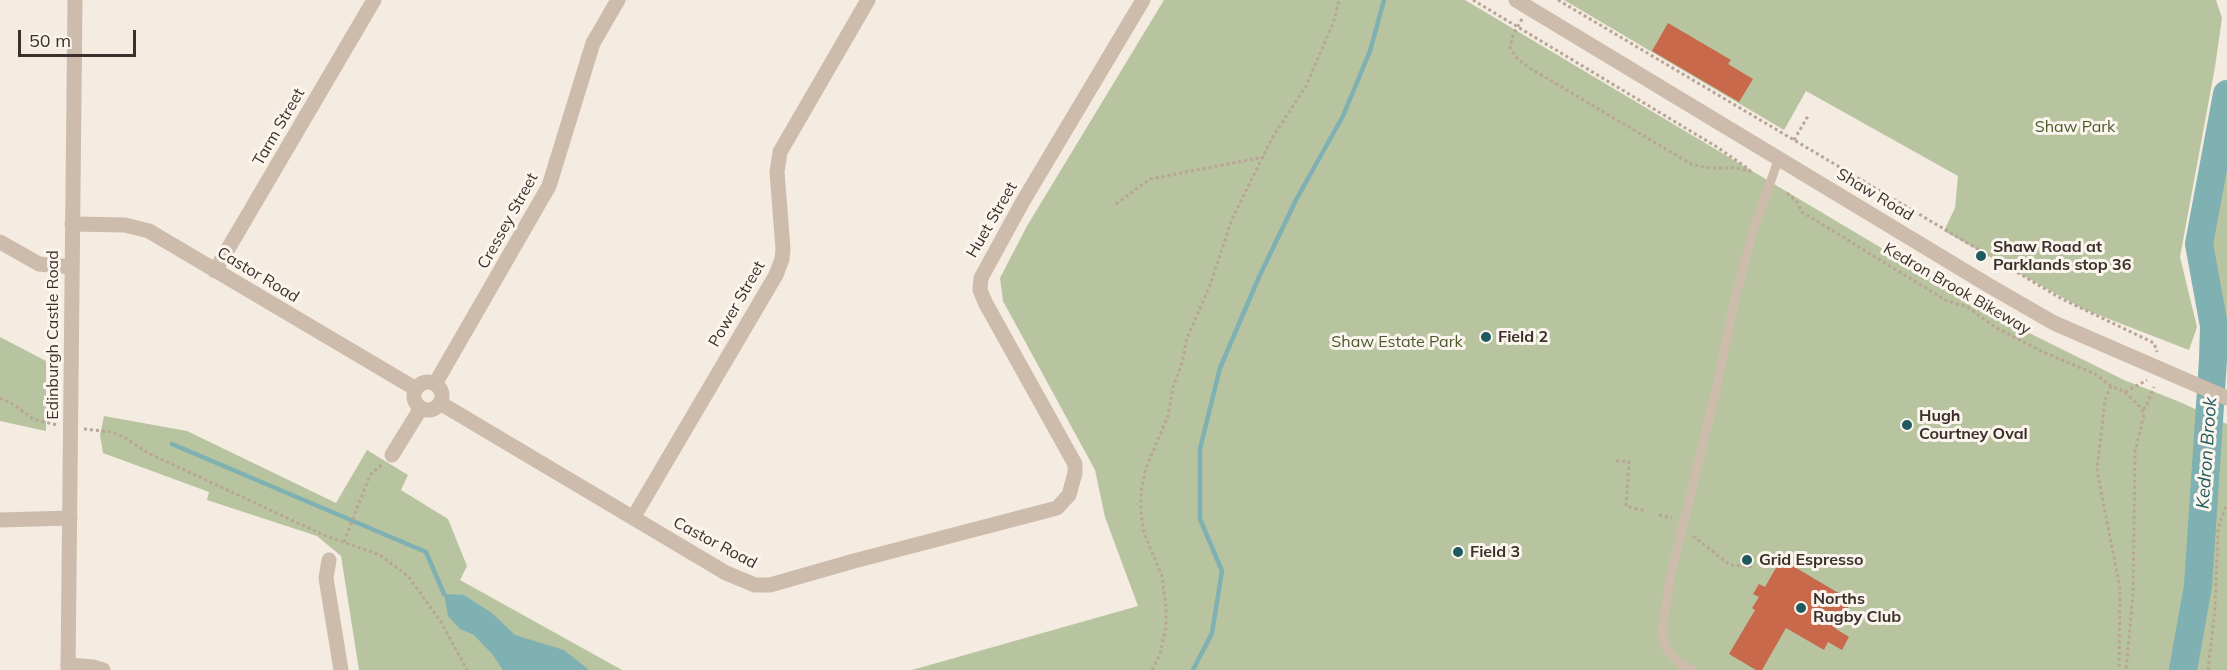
<!DOCTYPE html>
<html>
<head>
<meta charset="utf-8">
<style>
  body { margin:0 }
  #map { position:relative; width:2227px; height:670px; overflow:hidden; background:#f4ebe1; font-family:Mulish,sans-serif }
  canvas { display:block }
  .scale { position:absolute; left:18px; top:30px; width:118px; height:27px; box-sizing:border-box; border:3px solid #3b302b; border-top:0; padding-left:8px; font-size:18px; line-height:21px; white-space:nowrap; color:#3b302b; -webkit-text-stroke:4px #fbf5ee; paint-order:stroke }
</style>
</head>
<body>
<div id="map">
<canvas width="2227" height="670"></canvas>
<div class="scale">50 m</div>
</div>
<script>
const ctx = document.querySelector('canvas').getContext('2d');
ctx.lineJoin = 'round';
function paint(path, color) {
  ctx.fillStyle = color;
  ctx.fill(path, 'evenodd');
}
function shape(rows) {
  const path = new Path2D();
  for (const r of rows) {
    if (r.length === 3) {
      path.moveTo(r[0] + r[2], r[1]);
      path.arc(r[0], r[1], r[2], 0, 2 * Math.PI);
      continue;
    }
    path.moveTo(r[0], r[1]);
    for (let i = 2; i < r.length; i += 2) path.lineTo(r[i], r[i + 1]);
  }
  return path;
}
function stroke(path, color, width, dash) {
  ctx.strokeStyle = color;
  ctx.lineWidth = width;
  ctx.lineCap = dash ? 'butt' : 'round';
  ctx.setLineDash(dash || []);
  ctx.stroke(path);
}
function write(font, color, halo, rows, align = 'center') {
  ctx.font = font + ' Mulish,sans-serif';
  ctx.lineWidth = 6;
  ctx.setLineDash([]);
  ctx.textBaseline = 'middle';
  ctx.strokeStyle = halo;
  ctx.fillStyle = color;
  for (const [text, x, y, turn = 0] of rows) {
    ctx.save();
    ctx.translate(x, y);
    ctx.rotate((+turn || 0) * Math.PI / 180);
    ctx.textAlign = isNaN(turn) ? turn : align;
    if (halo) ctx.strokeText(text, 0, 0);
    ctx.fillText(text, 0, 0);
    ctx.restore();
  }
}
paint(shape([
  [1164,0,1465,0,1999,318,2124,380,2180,402,2227,424,2227,670,912,670,1138,606,1105,517,1095,470,1003,301,1000,278,1027,226],
  [1564,0,2216,0,2222,18,2215,67,2180,257,2197,327,2189,350,2083,309,1944,231,1955,208,1958,176,1806,91,1784,130],
  [2227,166,2227,334,2212,242],
  [0,337,46,361,46,431,0,421],
  [104,416,187,431,336,503,367,450,408,475,401,490,448,519,467,566,460,580,622,670,359,670,341,556,317,536,207,500,209,492,103,453,100,435]
]), '#b8c4a0');
paint(shape([
  [444,594,464,595,492,613,515,635,564,650,589,670,503,670,492,654,474,635,460,629,448,616]
]), '#7fb0b2');
stroke(shape([
  [172,444,426,552,444,594],
  [1193,670,1212,633,1222,571,1200,519,1200,449,1220,368,1259,277,1297,198,1343,116,1370,51,1384,0]
]), '#7fb0b2', 4.5);
stroke(shape([
  [2183,670,2198,586,2213,360,2214,326,2199,244,2227,94]
]), '#7fb0b2', 28);
paint(shape([
  [1668,23,1731,60,1728,64,1753,79,1739,102,1652,51],
  [1781,559,1852,601,1836,629,1849,637,1842,650,1828,642,1824,650,1786,628,1762,670,1756,670,1729,654,1755,610,1752,608,1759,597,1753,594,1759,584,1765,587]
]), '#c8694b');
stroke(shape([
  [1473,0,1717,147,1750,170],
  [1558,0,2062,299,2154,343,2157,352],
  [1522,19,1513,35,1510,47,1516,57,1528,67,1691,164,1709,168,1737,168,1753,172],
  [1794,140,1808,116],
  [1787,193,1797,202,1802,212,1947,301,1967,307,1995,327,2041,351,2095,374,2111,386,2125,392,2142,409,2144,414,2135,452,2133,595,2126,670],
  [1116,204,1150,179,1264,157],
  [2111,386,2105,400,2097,470,2120,588,2119,670],
  [2125,392,2147,380],
  [0,398,13,404,33,419,57,425],
  [2143,409,2146,407,2154,387],
  [84,429,112,432,124,437,148,453,326,536,380,555,408,576,441,622,467,670],
  [1616,461,1629,462,1626,506,1645,511],
  [1659,515,1672,518],
  [1693,536,1730,565,1755,567],
  [344,542,370,475,382,464],
  [1152,670,1160,654,1166,627,1166,608,1162,576,1144,533,1141,512,1141,491,1146,468,1168,416,1173,387,1182,363,1187,338,1210,285,1232,219,1272,138,1306,86,1334,21,1339,0],
  [2208,670,2215,609,2218,531,2221,519,2227,504]
]), '#b9a596', 3, [3, 3]);
stroke(shape([
  [1692,670,1680,664,1666,648,1662,632,1670,578,1714,399,1734,303,1754,228,1779,158]
]), '#cdbbac', 9);
stroke(shape([
  [72,224,125,225,149,231,416,389],
  [0,242,39,264,72,267],
  [215,271,374,0],
  [428,396,14],
  [435,384,549,186,593,43,618,0],
  [440,403,726,573,755,585,770,585,854,561,1057,508,1069,495,1075,473,1075,464,986,304,980,290,981,278,1022,203,1143,0],
  [392,455,421,408],
  [633,518,776,275,782,259,783,249,777,172,780,152,868,0],
  [0,520,70,518],
  [329,560,326,578,341,670],
  [68,665,93,667,103,670]
]), '#cdbbac', 15);
stroke(shape([
  [1516,0,1988,285,2054,323,2227,398],
  [68,670,75,0]
]), '#cdbbac', 15);
for (const [x, y, r, color] of [
  [1981,256,6,"#1f5a5e"],
  [1486,337,6,"#1f5a5e"],
  [1907,425,6,"#1f5a5e"],
  [1458,552,6,"#1f5a5e"],
  [1747,560,6,"#1f5a5e"],
  [1801,608,6,"#1f5a5e"]
]) {
  const dot = new Path2D();
  dot.arc(x, y, r, 0, 2 * Math.PI);
  ctx.fillStyle = color;
  ctx.fill(dot);
  stroke(dot, '#fbf5ee', 2);
}
write('16px', '#3b302b', '#fbf5ee', [
  ["Tarm Street",279,127,-60],
  ["Shaw Road",1875,195,31],
  ["Huet Street",992,220,-60],
  ["Cressey Street",508,221,-61],
  ["Castor Road",258,275,31],
  ["Kedron Brook Bikeway",1957,289,30],
  ["Power Street",737,304,-60],
  ["Edinburgh Castle Road",53,335,-90],
  ["Castor Road",715,543,28]
]);
write('16px', '#4a5a2e', '#fbf5ee', [
  ["Shaw Park",2075,127],
  ["Shaw Estate Park",1397,342]
]);
write('bold 16px', '#3b302b', '#fbf5ee', [
  ["Shaw Road at",1993,247],
  ["Parklands stop 36",1993,265],
  ["Field 2",1498,337],
  ["Hugh",1919,416],
  ["Courtney Oval",1919,434],
  ["Field 3",1470,552],
  ["Grid Espresso",1759,560],
  ["Norths",1813,599],
  ["Rugby Club",1813,617]
], 'left');
write('italic 18px', '#1f5a5e', '#fbf5ee', [
  ["Kedron Brook",2207,453,-86]
]);
</script>
</body>
</html>
